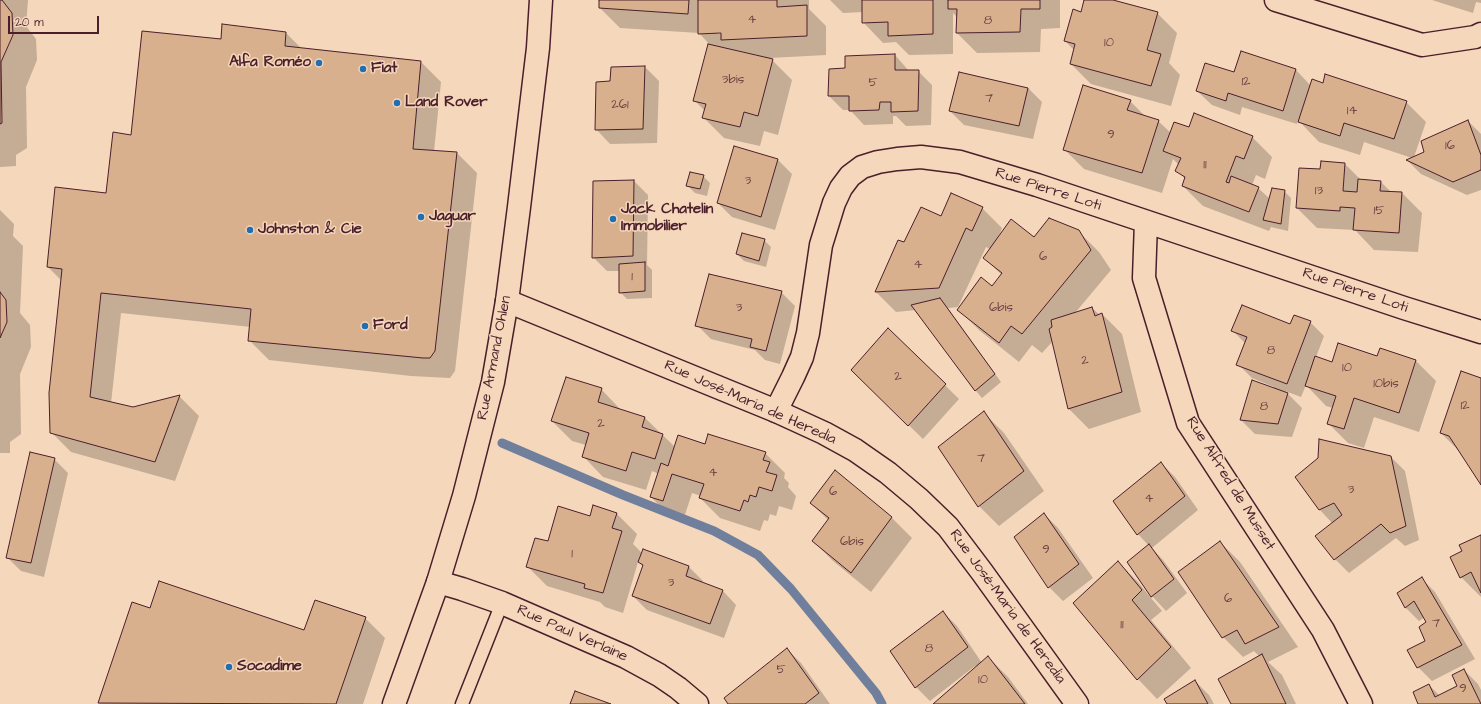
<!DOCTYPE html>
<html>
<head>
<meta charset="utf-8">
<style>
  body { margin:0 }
  #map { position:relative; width:1481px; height:704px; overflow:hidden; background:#f5d7bb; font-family:"Architects Daughter",sans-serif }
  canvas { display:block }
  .scale { position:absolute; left:8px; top:16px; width:91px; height:18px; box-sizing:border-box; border:2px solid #4a1f2b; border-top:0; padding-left:5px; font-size:12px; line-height:14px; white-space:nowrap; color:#4a1f2b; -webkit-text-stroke:3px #f5d7bb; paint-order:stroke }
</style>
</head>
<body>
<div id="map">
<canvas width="1481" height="704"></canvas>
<div class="scale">20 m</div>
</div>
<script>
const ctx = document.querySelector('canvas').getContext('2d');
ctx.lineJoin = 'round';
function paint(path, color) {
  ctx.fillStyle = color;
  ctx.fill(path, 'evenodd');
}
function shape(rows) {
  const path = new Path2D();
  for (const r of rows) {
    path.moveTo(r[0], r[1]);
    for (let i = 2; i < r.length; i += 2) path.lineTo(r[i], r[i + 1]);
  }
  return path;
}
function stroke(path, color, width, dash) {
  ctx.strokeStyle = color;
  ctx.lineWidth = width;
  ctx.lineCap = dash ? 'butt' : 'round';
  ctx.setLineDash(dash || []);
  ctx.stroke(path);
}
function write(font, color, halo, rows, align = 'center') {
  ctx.font = font + ' "Architects Daughter",sans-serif';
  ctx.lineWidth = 3;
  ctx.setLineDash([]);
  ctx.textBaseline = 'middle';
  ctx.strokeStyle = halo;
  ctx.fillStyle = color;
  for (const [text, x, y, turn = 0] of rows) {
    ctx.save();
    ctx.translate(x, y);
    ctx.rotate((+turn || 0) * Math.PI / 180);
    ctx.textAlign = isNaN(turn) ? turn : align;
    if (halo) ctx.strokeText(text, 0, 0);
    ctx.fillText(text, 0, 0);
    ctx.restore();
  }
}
paint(shape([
  [0,0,28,0,26,26,36,39,37,60,26,87,27,148,16,155,16,166,0,167],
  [600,0,809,0,809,9,826,26,826,55,770,58,792,80,778,135,764,131,760,146,724,138,704,118,705,111,694,100,711,46,699,33,620,28,600,8],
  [718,32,726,34,718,34],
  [830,0,1060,0,1060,28,1041,29,1040,52,977,53,957,33,957,17,953,13,953,54,909,55,896,42,883,43,863,22,863,12,843,13],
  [1085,0,1109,0,1157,13,1177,33,1169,63,1180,75,1171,106,1091,84,1071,64,1074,50,1065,41,1081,13],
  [1432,0,1481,0,1481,3,1476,2,1473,13],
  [286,33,302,49,421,62,441,82,434,151,457,153,477,173,455,371,450,378,411,376,269,360,249,340,251,327,121,313,111,403,133,408,179,396,199,416,175,481,71,452,51,432,62,281,48,267,107,194,132,136,222,40],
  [1242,53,1296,70,1311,86,1324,84,1406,102,1426,122,1414,157,1426,152,1468,121,1481,134,1481,190,1467,195,1421,174,1407,160,1412,158,1364,142,1360,155,1319,142,1298,120,1297,124,1242,107,1240,115,1212,105,1197,91,1234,73],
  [895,55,909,71,918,71,932,85,931,125,906,126,896,116,893,116,893,124,864,125,850,110,843,110,829,96,830,70,846,69],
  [645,67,659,81,657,143,610,144,596,129,611,82],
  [1028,88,1042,102,1033,139,964,125,950,111],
  [1130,101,1146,117,1158,121,1171,133,1189,129,1252,137,1272,157,1265,179,1256,175,1252,185,1258,188,1270,199,1284,191,1291,198,1288,231,1271,227,1269,231,1203,206,1183,186,1185,179,1177,170,1179,165,1173,159,1162,193,1084,169,1064,149],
  [778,160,792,174,775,230,732,217,718,203],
  [1345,164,1361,180,1381,182,1391,192,1402,193,1422,213,1418,252,1374,250,1355,230,1317,228,1297,208,1321,171],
  [703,176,710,183,707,196,695,193,688,186],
  [634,181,648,195,647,265,652,270,652,298,627,299,620,292,620,271,607,271,593,257,594,182],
  [952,194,982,208,1002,228,999,236,1034,239,1078,231,1099,252,1111,270,1075,313,1092,308,1100,315,1102,314,1122,334,1141,412,1089,429,1069,409,1053,341,1042,353,1032,345,1019,362,979,330,959,310,992,287,1002,275,984,258,990,249,986,247,958,307,948,308,1001,382,982,398,976,391,916,310,896,312,876,292,905,244,941,218],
  [0,210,14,224,13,236,23,246,20,313,30,325,31,347,20,374,21,434,10,442,10,453,0,453],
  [764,240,771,247,766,267,744,261,737,254],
  [781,292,795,306,780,364,765,360,755,350,711,339,697,325],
  [1310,322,1324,336,1316,357,1332,363,1378,357,1381,350,1416,361,1436,381,1419,432,1374,417,1364,448,1348,443,1328,423,1333,408,1326,406,1306,385,1301,397,1285,391,1302,408,1292,437,1255,434,1241,420,1274,387,1252,378,1238,364,1246,344,1233,331],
  [888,329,959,399,923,439,852,370],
  [1481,379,1481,484,1461,453,1441,433],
  [601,389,621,410,644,417,675,447,706,446,765,453,785,473,784,478,789,483,788,487,796,496,792,510,779,506,776,516,770,514,768,521,764,520,760,531,720,518,700,498,701,496,692,493,683,521,671,517,651,497,659,474,652,471,646,490,603,477,583,456,586,445,572,441,552,421],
  [984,413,1004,433,1044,491,999,526,979,506],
  [1391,457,1405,471,1419,540,1405,546,1396,538,1349,573,1335,559,1316,536,1333,524,1320,510,1296,477],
  [54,459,68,473,44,577,21,571,7,557],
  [1161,463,1175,477,1198,510,1152,548,1163,560,1187,593,1166,611,1153,597,1151,598,1162,611,1151,620,1191,668,1157,699,1138,679,1118,562,1138,582,1150,597,1152,596,1149,546,1138,534],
  [835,472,892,518,912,538,871,592,833,561,813,541,828,520,811,503],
  [617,514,637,534,633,544,642,553,689,567,703,581,702,583,722,590,736,605,724,638,647,610,633,596,644,567,638,562,623,613,605,607,600,602,547,586,527,566,548,542,590,517],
  [1044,514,1058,528,1093,578,1063,601,1049,587,1015,537],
  [1481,536,1481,597,1461,577,1464,552],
  [1220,542,1240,562,1298,647,1268,662,1282,675,1296,704,1232,704,1260,657,1254,651,1243,657,1223,637],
  [1421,578,1435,592,1475,659,1432,681,1418,667,1427,641,1427,622,1425,617,1419,621,1405,607],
  [151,609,305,632,365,618,385,638,363,704,100,704,99,703],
  [943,612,957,626,982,663,988,657,1008,677,1028,704,934,704,976,667,975,666,930,701,916,687],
  [787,649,801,663,830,704,729,704],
  [1464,670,1478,684,1481,690,1481,704,1419,704,1429,685,1440,696,1459,687],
  [1195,681,1209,695,1214,704,1168,704]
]), '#0003');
stroke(shape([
  [502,443,623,495,714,531,758,555,791,589,876,693,882,704]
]), '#707f9c', 9);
const building = shape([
  [0,0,2,0,12,13,13,35,1,62,2,123,0,124,0,0],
  [599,0,689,0,688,14,599,8,599,0],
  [698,0,777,0,777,7,807,5,807,36,721,40,721,33,698,34,698,0],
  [862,0,933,0,933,34,888,36,888,22,862,23,862,0],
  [948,0,1040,0,1040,9,1021,9,1020,32,956,33,957,9,948,9,948,0],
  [1084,0,1113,0,1158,12,1147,50,1161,54,1151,86,1070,64,1075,44,1064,41,1073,9,1081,12,1084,0],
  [222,24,286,32,285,46,421,61,413,149,457,152,435,351,430,358,423,358,248,341,251,309,101,293,90,397,133,407,180,395,155,462,50,433,49,393,62,269,47,267,55,187,106,193,113,132,131,135,142,31,221,39,222,24],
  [708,44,773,59,758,116,744,112,740,127,702,118,706,104,693,101,708,44],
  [1241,51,1296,69,1283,111,1228,93,1226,101,1196,91,1205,63,1234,72,1241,51],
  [895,54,895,70,919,70,918,111,891,112,891,102,880,102,879,110,849,111,849,96,828,96,829,69,845,68,845,56,895,54],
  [645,66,643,129,595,130,596,82,610,81,611,67,645,66],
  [959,72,1028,88,1019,126,949,111,959,72],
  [1325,74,1407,101,1394,139,1344,123,1340,136,1298,122,1312,79,1323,83,1325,74],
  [1083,85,1131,100,1127,110,1159,120,1142,173,1063,150,1083,85],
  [1194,113,1253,136,1244,159,1236,156,1226,182,1229,183,1231,176,1259,187,1249,212,1182,186,1185,177,1175,171,1181,158,1163,151,1174,122,1189,127,1194,113],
  [1468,120,1481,155,1481,170,1453,182,1406,160,1424,152,1421,141,1468,120],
  [734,146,778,159,761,217,717,203,734,146],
  [1321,161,1345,163,1343,191,1357,192,1358,179,1381,181,1380,191,1402,192,1399,233,1353,230,1355,208,1340,207,1340,211,1296,208,1299,168,1320,169,1321,161],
  [690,172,704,175,700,189,686,186,690,172],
  [634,180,633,256,592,258,593,181,634,180],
  [1272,188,1285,190,1281,224,1263,220,1272,188],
  [951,193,983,207,972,231,966,228,939,288,875,292,898,240,904,242,921,207,941,216,951,193],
  [1049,218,1079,230,1091,250,1022,334,1011,326,999,343,957,310,981,277,992,286,1002,273,983,258,1011,219,1034,237,1049,218],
  [742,233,765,239,759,261,736,254,742,233],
  [645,262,645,291,619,293,619,264,645,262],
  [709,274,782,291,766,351,750,347,752,339,695,326,709,274],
  [0,292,6,300,7,322,0,338,0,292],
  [940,298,995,374,975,391,911,305,940,298],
  [1242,305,1290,324,1294,315,1311,321,1287,384,1236,365,1247,337,1231,331,1242,305],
  [1092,307,1095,316,1102,313,1122,392,1068,409,1049,329,1052,327,1051,320,1092,307],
  [888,328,946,384,908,426,851,370,888,328],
  [1338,343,1377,356,1380,348,1416,360,1399,413,1354,398,1344,429,1327,424,1336,396,1305,386,1315,356,1332,362,1338,343],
  [1461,371,1481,378,1481,485,1449,436,1440,433,1461,371],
  [566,377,602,388,598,402,645,417,642,427,663,434,655,459,632,452,626,471,582,457,589,433,551,421,566,377],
  [1252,380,1288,393,1278,424,1240,420,1252,380],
  [984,411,1024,471,978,507,938,447,984,411],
  [708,434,766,452,763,460,770,462,766,472,777,475,772,491,759,487,756,497,750,495,748,502,744,500,740,511,699,498,704,484,672,474,663,501,650,497,661,463,668,466,678,435,705,444,708,434],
  [1319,439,1391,456,1406,526,1390,533,1381,524,1334,560,1315,536,1342,515,1334,503,1319,510,1295,477,1318,458,1319,439],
  [30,452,55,458,31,563,6,558,30,452],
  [1161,462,1185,496,1137,535,1113,501,1161,462],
  [835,470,892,517,851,573,812,541,829,518,810,503,835,470],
  [593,505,617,513,612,528,622,531,603,593,584,588,585,584,526,567,535,538,548,541,558,506,590,516,593,505],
  [1044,513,1079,564,1048,588,1014,537,1044,513],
  [1481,535,1481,593,1471,572,1460,578,1450,557,1462,551,1459,545,1481,535],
  [1220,541,1279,627,1245,644,1237,630,1222,638,1178,572,1220,541],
  [1149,544,1174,579,1151,597,1127,562,1149,544],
  [643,549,689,566,686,576,723,590,710,624,632,596,643,565,638,562,643,549],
  [1118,561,1142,590,1132,600,1171,647,1137,680,1073,603,1118,561],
  [1422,577,1462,645,1417,668,1407,650,1425,641,1419,627,1426,622,1414,601,1405,608,1397,593,1422,577],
  [159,581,304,630,315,600,366,617,336,704,98,703,132,602,150,608,159,581],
  [943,611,968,647,915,688,890,651,943,611],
  [787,648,819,693,805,704,728,704,724,698,787,648],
  [1262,654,1286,704,1231,704,1218,679,1262,654],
  [988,656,1025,704,933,704,988,656],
  [1464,669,1481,704,1418,704,1413,692,1429,684,1435,697,1457,686,1452,675,1464,669],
  [1195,680,1208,704,1167,704,1164,699,1195,680],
  [575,691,611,704,570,704,575,691]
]);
paint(building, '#d9b08e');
stroke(building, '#4a1f2b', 1);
const service = shape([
  [462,704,502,603]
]);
const minor = shape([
  [1276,0,1422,45,1475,37,1481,34],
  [1146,222,1144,278,1188,423,1323,630,1361,704],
  [776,411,793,377,802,357,808,333,821,245,834,203,841,188,850,176,862,167,878,162,897,159,921,157,960,162,1037,185,1404,308,1481,332],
  [438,582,462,589,502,603,626,657,659,675,678,688,697,704]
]);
const tertiary = shape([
  [507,301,776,411,824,433,855,450,888,473,919,499,948,527,982,572,1077,704]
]);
const secondary = shape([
  [394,704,438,582,464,496,493,382,507,301,519,207,538,48,541,0]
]);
stroke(service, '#4a1f2b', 15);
stroke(minor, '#4a1f2b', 25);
stroke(tertiary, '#4a1f2b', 25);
stroke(secondary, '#4a1f2b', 25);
stroke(service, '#f5d7bb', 12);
stroke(minor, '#f5d7bb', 22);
stroke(tertiary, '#f5d7bb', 22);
stroke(secondary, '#f5d7bb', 22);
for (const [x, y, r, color] of [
  [319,63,4,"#1f6fb2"],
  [363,69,4,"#1f6fb2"],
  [397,103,4,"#1f6fb2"],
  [421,217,4,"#1f6fb2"],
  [613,219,4,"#1f6fb2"],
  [250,230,4,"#1f6fb2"],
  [365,326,4,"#1f6fb2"],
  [229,667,4,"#1f6fb2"]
]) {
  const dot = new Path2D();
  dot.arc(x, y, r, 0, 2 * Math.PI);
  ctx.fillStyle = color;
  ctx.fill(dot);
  stroke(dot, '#f5d7bb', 1.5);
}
write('13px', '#6e4344', null, [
  ["4",752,20],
  ["8",988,21],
  ["10",1109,43],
  ["3bis",733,80],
  ["12",1246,82],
  ["5",873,83],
  ["7",989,99],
  ["261",620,105],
  ["14",1352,111],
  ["9",1111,135],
  ["16",1450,146],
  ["11",1205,165],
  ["3",748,181],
  ["13",1319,191],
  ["15",1379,211],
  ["6",1043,257],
  ["4",918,265],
  ["1",632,277],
  ["3",739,308],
  ["6bis",1001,308],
  ["8",1271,351],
  ["2",1085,361],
  ["10",1347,368],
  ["2",898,377],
  ["10bis",1386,384],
  ["12",1465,406],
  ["8",1264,407],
  ["2",601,424],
  ["7",981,459],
  ["4",713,473],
  ["3",1351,490],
  ["6",833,492],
  ["4",1149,499],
  ["6bis",852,542],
  ["9",1046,550],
  ["1",572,554],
  ["3",671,583],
  ["6",1228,599],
  ["7",1436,624],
  ["11",1122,625],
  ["8",929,649],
  ["5",781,670],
  ["10",983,680],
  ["9",1463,689]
]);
write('bold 15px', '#4a1f2b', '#f5d7bb', [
  ["Alfa Roméo",311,63,"right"],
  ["Fiat",371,69],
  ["Land Rover",405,103],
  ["Jack Chatelin",621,210],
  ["Immobilier",621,227],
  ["Jaguar",429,217],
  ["Johnston & Cie",258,230],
  ["Ford",373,326],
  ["Socadime",237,667]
], 'left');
write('15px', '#4a1f2b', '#f5d7bb', [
  ["Rue Pierre Loti",1048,190,18],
  ["Rue Pierre Loti",1355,291,19],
  ["Rue Armand Ohlen",495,358,-79],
  ["Rue José-Maria de Heredia",750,403,24],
  ["Rue Alfred de Musset",1230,484,58],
  ["Rue José-Maria de Heredia",1007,607,54],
  ["Rue Paul Verlaine",572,634,24]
]);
</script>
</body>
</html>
